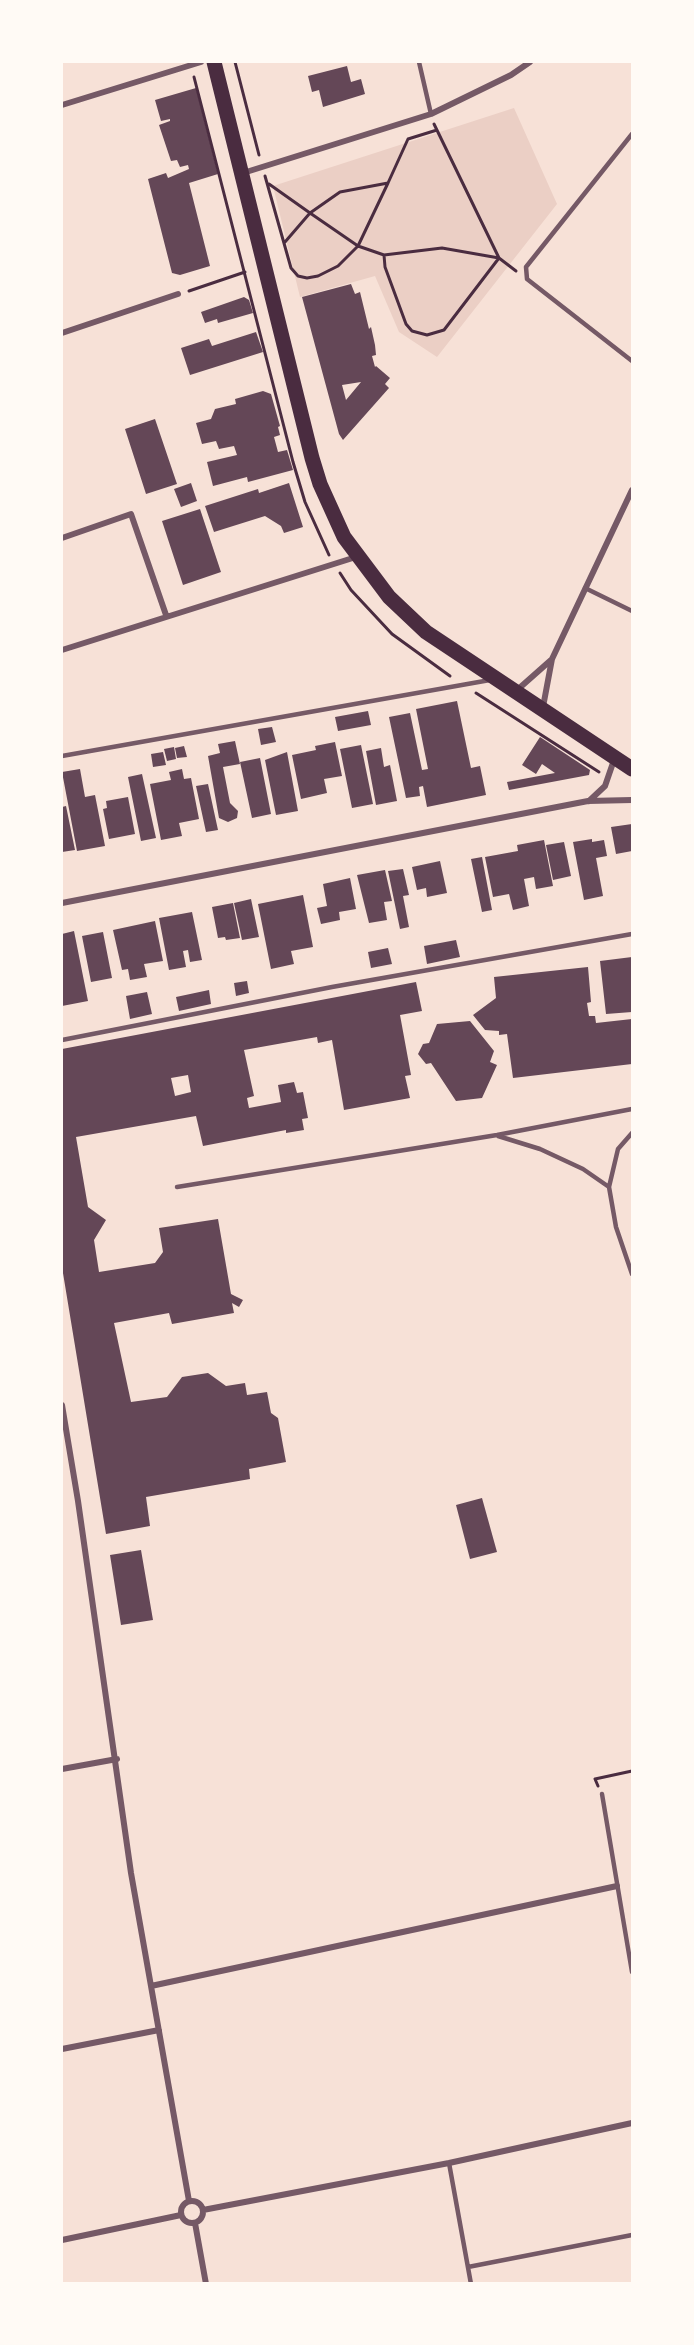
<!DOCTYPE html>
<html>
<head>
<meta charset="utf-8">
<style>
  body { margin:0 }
  #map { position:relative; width:694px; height:2345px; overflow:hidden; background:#f7e1d7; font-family:Karla,sans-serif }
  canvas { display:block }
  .frame { position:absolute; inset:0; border:63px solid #fffaf5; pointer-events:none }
</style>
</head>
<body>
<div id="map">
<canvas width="694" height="2345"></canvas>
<div class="frame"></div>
</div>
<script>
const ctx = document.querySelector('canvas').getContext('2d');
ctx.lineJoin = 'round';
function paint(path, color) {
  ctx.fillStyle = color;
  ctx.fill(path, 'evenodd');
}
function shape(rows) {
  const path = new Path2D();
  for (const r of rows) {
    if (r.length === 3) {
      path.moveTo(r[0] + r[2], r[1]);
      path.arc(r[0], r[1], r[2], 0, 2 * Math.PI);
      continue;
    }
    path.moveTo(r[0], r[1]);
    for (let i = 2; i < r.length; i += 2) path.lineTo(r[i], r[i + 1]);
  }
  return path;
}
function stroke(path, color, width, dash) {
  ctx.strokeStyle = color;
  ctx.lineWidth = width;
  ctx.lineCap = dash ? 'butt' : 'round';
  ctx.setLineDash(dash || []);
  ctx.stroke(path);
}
paint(shape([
  [514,108,557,204,437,357,399,332,375,276,300,297,273,186]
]), '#ebcfc5');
paint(shape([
  [347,66,351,82,361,79,365,94,323,107,319,90,312,92,308,76],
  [196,88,218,174,189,183,210,266,180,275,172,273,148,179,166,173,168,178,189,169,188,165,180,167,177,160,171,161,159,125,170,121,170,119,161,121,155,100],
  [351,284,355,294,360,292,369,329,371,327,375,345,376,355,372,356,375,367,376,366,390,378,385,384,389,388,343,440,339,434,302,297],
  [361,382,346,400,342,385],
  [244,297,249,300,253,313,218,323,217,319,205,323,201,312],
  [256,332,263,352,190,375,181,348,209,339,212,346],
  [263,391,271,394,280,426,278,427,280,435,274,437,278,452,287,450,293,470,248,482,247,477,213,486,207,462,237,455,234,446,219,449,216,441,202,444,196,423,211,419,215,409,236,404,235,399],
  [155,419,177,484,146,494,125,429],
  [191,483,197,501,181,507,174,489],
  [289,483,303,527,284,533,281,526,265,516,214,532,205,506,258,489,259,493],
  [200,509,221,572,183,585,162,521],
  [457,701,471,768,480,766,486,795,427,807,423,786,419,787,420,796,406,798,389,717,410,713,422,770,428,769,416,709],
  [368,711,371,725,338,731,335,717],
  [272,727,276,742,261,745,258,729],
  [540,737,590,770,589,775,509,790,507,782,555,773,542,764,536,774,522,765],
  [235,741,240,764,223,767,230,803,238,811,237,818,228,822,219,818,208,756,220,753,218,744],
  [335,742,342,776,324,779,327,793,301,799,292,755,316,750,315,746],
  [361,745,373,804,352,808,340,749],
  [184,746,187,757,177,758,175,748],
  [174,747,176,759,167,761,164,749],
  [381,748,384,767,390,765,397,801,376,805,366,751],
  [163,752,166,765,153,767,151,754],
  [287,752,298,811,276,815,265,760],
  [260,758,271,814,252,818,240,762],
  [80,769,85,797,95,795,105,846,77,851,62,772],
  [182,769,184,779,191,778,199,819,179,823,182,836,161,840,150,784,171,780,169,772],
  [142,774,156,838,141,841,128,777],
  [208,784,218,830,206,832,196,786],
  [128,797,135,834,109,839,103,809,107,808,106,801],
  [66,806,75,850,62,852,62,807],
  [632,824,632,851,616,854,611,827],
  [592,839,592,842,604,840,607,856,596,858,603,896,584,900,573,842],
  [544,840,553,886,536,889,534,877,524,879,529,906,513,910,509,894,493,897,485,857,518,851,517,845],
  [564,842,571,876,553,880,546,845],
  [482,857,492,910,482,912,471,859],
  [440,861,447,893,427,897,426,888,417,890,412,867],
  [403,869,409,895,403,896,409,927,400,929,388,871],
  [385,870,392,901,384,902,387,920,369,923,357,875],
  [350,878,356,909,339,912,340,920,321,924,317,908,327,906,323,884],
  [303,895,313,947,291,951,294,964,271,969,258,904],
  [251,899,259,937,242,940,234,903],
  [233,903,240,938,226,940,225,937,218,938,212,907],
  [192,912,202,960,190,962,188,950,183,951,186,967,169,970,159,918],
  [155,921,163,961,144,964,147,977,130,980,128,969,122,970,113,930],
  [74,931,88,1001,62,1006,62,934],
  [103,932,112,978,91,982,82,936],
  [456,940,460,957,427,964,424,946],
  [388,948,392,964,371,968,368,952],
  [632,957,632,1012,606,1014,600,961],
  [588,967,591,1002,587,1003,589,1016,595,1016,596,1023,632,1019,632,1064,513,1078,507,1034,499,1035,499,1031,485,1030,473,1015,496,998,494,977],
  [247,981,249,993,236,996,234,983],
  [416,982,422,1011,400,1015,411,1075,405,1076,410,1098,344,1110,332,1040,318,1043,317,1037,244,1050,254,1096,247,1098,249,1108,281,1102,278,1085,294,1082,297,1093,303,1092,308,1118,302,1119,304,1130,286,1133,286,1130,203,1146,196,1116,76,1137,88,1207,106,1220,94,1240,99,1272,155,1263,163,1252,159,1228,218,1219,231,1294,243,1300,239,1307,232,1303,234,1313,172,1324,169,1313,114,1323,131,1402,167,1397,182,1377,208,1373,226,1386,245,1383,247,1395,267,1392,271,1413,278,1418,286,1462,249,1469,250,1479,146,1497,150,1526,106,1534,62,1267,62,1049],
  [188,1075,191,1092,175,1096,171,1078],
  [209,990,211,1004,179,1011,176,997],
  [147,992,152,1014,130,1019,126,996],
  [470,1021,494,1051,490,1062,497,1065,482,1098,456,1101,431,1063,426,1064,418,1054,423,1044,429,1043,437,1024],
  [482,1498,497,1552,470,1559,456,1505],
  [141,1550,153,1620,121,1625,110,1555]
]), '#644757');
stroke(shape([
  [235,62,259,155],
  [194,77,293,462,305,502,329,555],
  [434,124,499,258,516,271],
  [265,176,291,268,298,276,307,278,318,276,338,266,358,246,388,183],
  [269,184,310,213,340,192,388,183,408,139,437,130],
  [285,242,310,213,358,246,384,255,385,267,406,324,412,331,427,335,444,330,499,258,442,248,384,255],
  [189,291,245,272],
  [340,573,351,590,392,634,450,676],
  [476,693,599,772],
  [598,1786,595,1779,632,1771]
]), '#4a2c40', 3);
stroke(shape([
  [419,62,431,114],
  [632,134,526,267,527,279,632,361],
  [585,588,632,611],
  [62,756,490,680],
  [62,1040,332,987,632,934],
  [632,1133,618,1149,609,1187,616,1227,632,1274],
  [498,1136,540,1149,583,1169,609,1187],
  [177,1187,497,1135,632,1109],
  [602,1794,632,1972],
  [449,2163,471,2284],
  [468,2267,632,2235]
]), '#755966', 4.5);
stroke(shape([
  [62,105,201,62],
  [243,173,431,114,511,75,530,62],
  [62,333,178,294],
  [62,538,131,514,166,615],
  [62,650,356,557],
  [516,691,551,660],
  [543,707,552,659,632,490],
  [589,801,605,786,615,757],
  [62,903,588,801,632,800],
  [62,1405,78,1501,131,1873,189,2201],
  [62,1769,117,1759],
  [151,1986,617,1886],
  [62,2049,159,2030],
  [192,2212,11],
  [203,2210,449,2163,632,2123],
  [195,2223,206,2284],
  [62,2240,181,2215]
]), '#755966', 6);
stroke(shape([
  [214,62,312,458,320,484,344,537,389,597,426,632,632,769]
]), '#4a2c40', 15);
</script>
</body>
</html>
